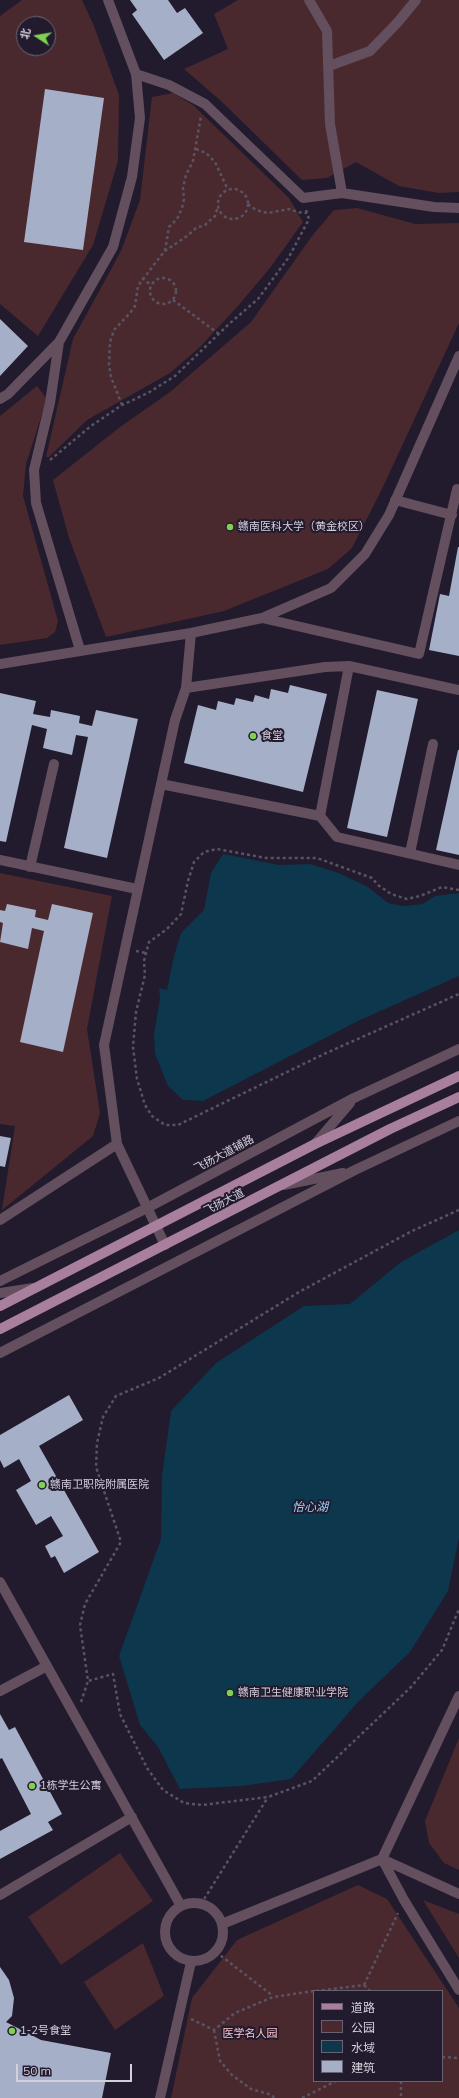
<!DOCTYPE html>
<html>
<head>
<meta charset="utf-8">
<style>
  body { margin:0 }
  #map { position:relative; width:459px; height:2098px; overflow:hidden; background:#221a2d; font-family:Mulish,"Noto Sans SC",sans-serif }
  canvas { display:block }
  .legend { position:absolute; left:313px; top:1990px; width:130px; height:92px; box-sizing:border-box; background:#221a2d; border:1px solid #696273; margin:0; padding:5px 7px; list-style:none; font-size:12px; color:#d4cfdc }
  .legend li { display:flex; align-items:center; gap:8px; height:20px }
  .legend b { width:20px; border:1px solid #696273 }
  .north { position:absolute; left:16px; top:16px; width:40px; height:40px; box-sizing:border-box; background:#221a2d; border:1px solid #696273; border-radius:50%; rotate:282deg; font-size:11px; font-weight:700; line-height:16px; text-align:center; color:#d4cfdc }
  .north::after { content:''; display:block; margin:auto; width:14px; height:18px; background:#80d051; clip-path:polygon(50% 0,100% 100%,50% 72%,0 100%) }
  .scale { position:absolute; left:16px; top:2064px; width:116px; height:18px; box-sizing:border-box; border:2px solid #d4cfdc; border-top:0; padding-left:5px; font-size:12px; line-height:14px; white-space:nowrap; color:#d4cfdc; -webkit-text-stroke:3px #221a2d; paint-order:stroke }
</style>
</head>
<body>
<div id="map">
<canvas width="459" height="2098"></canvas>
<ul class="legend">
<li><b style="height:5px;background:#a87f9c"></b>道路</li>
<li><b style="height:11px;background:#4a292e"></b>公园</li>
<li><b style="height:11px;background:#0c374d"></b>水域</li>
<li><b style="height:11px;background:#a6afc8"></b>建筑</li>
</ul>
<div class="north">北</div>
<div class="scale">50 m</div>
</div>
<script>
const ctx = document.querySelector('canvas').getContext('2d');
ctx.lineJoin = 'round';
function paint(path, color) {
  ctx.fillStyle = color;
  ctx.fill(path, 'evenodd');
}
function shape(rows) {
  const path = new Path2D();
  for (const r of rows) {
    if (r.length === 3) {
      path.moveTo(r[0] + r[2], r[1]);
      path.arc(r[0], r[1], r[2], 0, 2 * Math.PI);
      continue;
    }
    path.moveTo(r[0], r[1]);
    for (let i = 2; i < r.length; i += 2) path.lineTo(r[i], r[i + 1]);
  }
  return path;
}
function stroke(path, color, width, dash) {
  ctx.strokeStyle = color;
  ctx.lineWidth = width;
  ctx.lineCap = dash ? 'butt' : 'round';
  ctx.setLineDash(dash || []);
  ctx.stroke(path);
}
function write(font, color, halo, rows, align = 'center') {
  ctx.font = font + ' Mulish,"Noto Sans SC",sans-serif';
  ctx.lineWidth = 4;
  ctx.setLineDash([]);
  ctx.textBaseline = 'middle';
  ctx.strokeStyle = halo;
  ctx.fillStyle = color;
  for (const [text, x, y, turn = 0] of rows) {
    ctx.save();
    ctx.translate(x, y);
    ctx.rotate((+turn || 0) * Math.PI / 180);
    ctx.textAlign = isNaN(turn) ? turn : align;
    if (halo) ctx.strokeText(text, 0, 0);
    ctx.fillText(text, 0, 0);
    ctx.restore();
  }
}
paint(shape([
  [22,0,82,0,94,26,119,95,118,161,93,245,38,336,0,304,0,16],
  [24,24,48,24,48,48,24,48],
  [238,0,459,0,459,192,439,193,399,186,356,162,327,178,302,180,221,101,184,69,228,49,214,14],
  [173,93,193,105,289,198,303,222,270,268,238,306,200,347,170,373,87,420,49,457,46,457,73,339,121,251,140,200,152,97],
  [357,208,415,224,459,223,459,323,382,489,352,548,328,569,224,611,106,637,69,538,53,480,120,427,170,392,251,322,312,236,334,210],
  [37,386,47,399,26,464,23,496,58,621,55,632,47,638,0,645,0,416],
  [0,873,112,896,87,1029,100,1113,93,1136,2,1210,15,1126,0,1124],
  [459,1738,459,1870,444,1863,429,1843,425,1821],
  [120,1853,153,1901,61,1965,28,1917],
  [358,1885,387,1899,459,2008,459,2098,171,2098,192,1998,237,1940],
  [314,1991,442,1991,442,2081,314,2081],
  [423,1900,459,1914,459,1958],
  [143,1943,164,1996,115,2030,84,1982]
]), '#4a292e');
paint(shape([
  [223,854,279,865,310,864,339,873,368,887,388,903,403,906,423,904,435,896,459,893,459,976,358,1021,203,1101,183,1100,168,1086,155,1054,154,1034,160,999,159,988,167,990,174,956,181,933,204,910,211,873],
  [459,1230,459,1538,448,1591,410,1652,359,1701,291,1779,242,1786,180,1789,158,1747,140,1725,119,1656,161,1539,162,1476,171,1411,216,1363,304,1306,350,1304,401,1262]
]), '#0c374d');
paint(shape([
  [130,0,168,0,177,13,185,8,203,33,164,60,132,14,137,10],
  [45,89,104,98,83,250,24,242],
  [0,319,28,346,0,376],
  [458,547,459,547,459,656,429,650,440,594,449,596],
  [290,685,327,694,303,792,184,763,198,705,216,710,218,701,234,705,236,698,253,702,255,695,269,699,271,689,288,693],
  [377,690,418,699,387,837,347,828],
  [0,693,36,701,33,714,50,717,51,710,80,716,79,723,92,726,96,710,138,719,107,858,64,848,88,737,76,735,72,755,43,748,47,729,32,725,6,842,0,841],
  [458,750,459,750,459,855,436,850],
  [7,904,36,910,35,917,48,920,52,904,93,913,63,1052,20,1042,44,931,32,928,28,949,0,942,3,923,0,922,0,910,5,911],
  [0,1136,11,1138,5,1167,0,1166],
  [69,1395,83,1420,39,1446,99,1552,64,1573,55,1556,51,1558,45,1546,63,1536,51,1516,36,1525,16,1490,31,1481,19,1459,4,1468,0,1460,0,1435],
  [0,1714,9,1730,15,1727,62,1814,48,1822,53,1830,0,1859,0,1831,31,1814,2,1758,0,1759],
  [0,1967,9,1980,14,1998,12,2016,6,2022,41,2040,111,2053,102,2098,0,2098]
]), '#a6afc8');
stroke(shape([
  [196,149,206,153,215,162,228,190],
  [233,204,15],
  [248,204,256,210,268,213,290,209,297,212,307,213],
  [165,251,169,227,177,219,182,208,184,199,183,188,186,175,193,161,201,116],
  [163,291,13],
  [142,278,151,285],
  [173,300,219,334],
  [122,405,111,377,109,365,110,342,114,330,130,313,135,306,138,286,156,262,165,251,187,236,196,228,205,225,215,216,218,206],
  [50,460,91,426,122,405,148,393,175,376,229,324,258,299,289,257,309,219,306,210],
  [459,890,442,887,420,896,407,899,391,894,378,885,372,878,317,858,266,858,217,849,204,852,194,862,188,881,181,914,167,929,149,942,146,953,144,961,145,975,136,1012,133,1047,137,1079,145,1105,152,1116,165,1125,178,1125,324,1054,459,994],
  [136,951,146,953],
  [459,1210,412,1231,299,1292,159,1378,116,1396,103,1417,97,1443,96,1467,121,1542,85,1604,80,1625,88,1681,113,1674,120,1714,147,1768,163,1790,184,1803,202,1805,268,1797,312,1781,411,1687,442,1650,459,1609],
  [81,1702,88,1681],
  [201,1904,268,1797],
  [216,1952,273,1996],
  [364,1985,398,1913],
  [364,1985,370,1991],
  [316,1991,364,1985],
  [191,2019,214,2030,235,2013,273,1997,314,1991],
  [214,2030,220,2061,232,2075,251,2089,272,2095,274,2098],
  [442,2057,459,2058],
  [401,2081,401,2098],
  [302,2098,336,2081]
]), '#5a5364', 2.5, [3, 3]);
stroke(shape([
  [309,0,327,31,330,124,342,193],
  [329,66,370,51,398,22,416,0],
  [136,74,169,85,205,104,303,198,342,193,434,207,459,208],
  [59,342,50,403,34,470,36,503,80,650],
  [0,399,8,394,59,342,113,247,132,177,140,118,136,74,108,0],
  [395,500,452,515],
  [262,618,419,654,457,489,459,490],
  [0,664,191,633,262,618,331,588,365,554,389,515,459,356],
  [186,688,325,667,349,666,459,690],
  [161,784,320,816,337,837,459,865],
  [320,816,349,666],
  [410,853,433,744],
  [0,860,137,889],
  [30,867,54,764],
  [117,1144,104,1045,175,720,186,688,191,633],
  [0,1220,117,1144,165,1245],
  [0,1582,181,1906],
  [0,1691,47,1666],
  [459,1696,382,1859,459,1894],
  [0,1895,132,1817],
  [194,1932,29],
  [222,1924,382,1859,404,1900,459,1990],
  [160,2098,191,1962]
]), '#634f5d', 10);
stroke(shape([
  [315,1144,350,1103],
  [284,1185,343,1173],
  [0,1281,147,1208,354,1098,459,1049],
  [0,1293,33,1288],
  [0,1353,355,1170,459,1121]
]), '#634f5d', 10);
stroke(shape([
  [0,1306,315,1144,459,1076],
  [0,1329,390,1129,459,1097]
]), '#a87f9c', 10);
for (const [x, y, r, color] of [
  [230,527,4,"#80d051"],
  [253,736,4,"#80d051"],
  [42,1485,4,"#80d051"],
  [230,1693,4,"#80d051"],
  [32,1786,4,"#80d051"],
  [12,2031,4,"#80d051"]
]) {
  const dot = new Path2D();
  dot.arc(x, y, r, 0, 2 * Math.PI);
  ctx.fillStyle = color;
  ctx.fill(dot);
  stroke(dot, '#221a2d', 1.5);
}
write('11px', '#d4cfdc', '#221a2d', [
  ["赣南医科大学（黄金校区）",238,527],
  ["食堂",261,736],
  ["赣南卫职院附属医院",50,1485],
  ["赣南卫生健康职业学院",238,1693],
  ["1栋学生公寓",40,1786],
  ["1-2号食堂",20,2031]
], 'left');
write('11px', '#d4cfdc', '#221a2d', [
  ["飞扬大道辅路",224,1154,-28],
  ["飞扬大道",224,1202,-27]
]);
write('11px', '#fbc5cb', '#221a2d', [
  ["医学名人园",250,2034]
]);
write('italic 12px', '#95d4fb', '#221a2d', [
  ["怡心湖",310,1507]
]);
</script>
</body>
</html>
